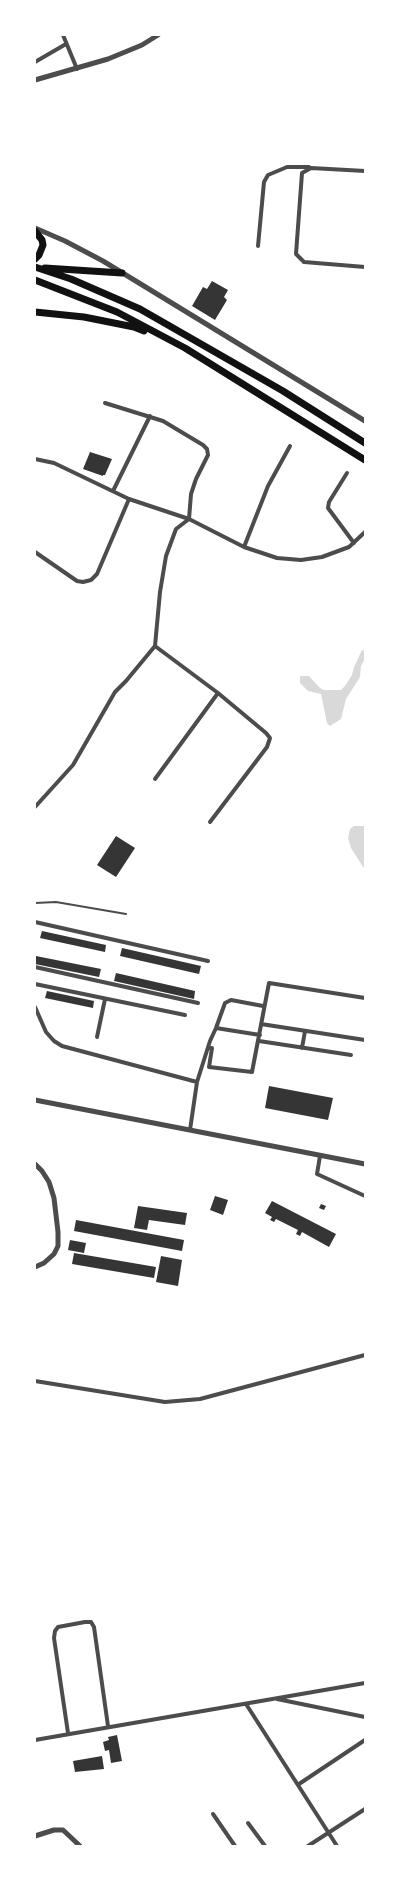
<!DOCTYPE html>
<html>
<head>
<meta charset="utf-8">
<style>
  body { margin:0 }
  #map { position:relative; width:400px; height:1881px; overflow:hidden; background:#fff; font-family:"PT Sans",sans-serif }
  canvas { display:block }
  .frame { position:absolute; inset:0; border:36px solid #fff; pointer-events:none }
</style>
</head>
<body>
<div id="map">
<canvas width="400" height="1881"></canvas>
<div class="frame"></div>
</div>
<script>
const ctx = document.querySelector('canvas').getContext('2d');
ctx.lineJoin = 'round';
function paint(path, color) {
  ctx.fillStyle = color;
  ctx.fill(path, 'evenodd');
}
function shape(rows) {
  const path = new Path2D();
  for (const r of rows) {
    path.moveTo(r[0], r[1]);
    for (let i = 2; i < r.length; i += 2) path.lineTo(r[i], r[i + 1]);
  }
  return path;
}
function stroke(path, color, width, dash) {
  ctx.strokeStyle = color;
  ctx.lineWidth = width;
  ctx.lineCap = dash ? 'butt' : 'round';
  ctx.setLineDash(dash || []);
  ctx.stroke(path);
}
paint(shape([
  [362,650,365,651,365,659,361,666,360,677,346,699,341,719,330,726,327,723,321,694,308,691,300,683,300,676,309,676,320,688,324,690,341,690,345,686,352,675,354,667],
  [354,826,365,826,365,870,351,848,348,838,350,829]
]), '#d9d9d9');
paint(shape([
  [212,281,228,290,224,297,227,300,215,320,192,306,203,287,207,289],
  [90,452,112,459,105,475,103,475,103,476,83,469],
  [116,836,135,848,116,877,97,865],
  [42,931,106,945,105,952,40,938],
  [122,948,201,966,199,974,120,956],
  [36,956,101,969,99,977,35,964],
  [116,973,195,991,194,999,114,981],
  [47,991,94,1001,93,1008,45,998],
  [269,1086,333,1098,328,1120,265,1108],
  [215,1196,228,1200,223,1215,210,1210],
  [272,1201,336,1234,329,1247,302,1232,300,1236,296,1234,298,1230,276,1219,274,1222,270,1220,272,1217,265,1213],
  [321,1204,326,1206,324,1210,319,1208],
  [138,1206,187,1213,185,1225,149,1220,147,1230,134,1228],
  [76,1220,184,1240,182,1251,74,1231],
  [70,1240,86,1243,84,1253,68,1250],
  [74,1253,156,1267,154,1278,72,1264],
  [161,1256,182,1260,178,1286,156,1282],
  [117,1735,122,1761,111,1763,109,1750,105,1751,103,1742,109,1740,108,1737],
  [102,1756,104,1769,75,1772,73,1761]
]), '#353535');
stroke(shape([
  [35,903,56,902,126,914]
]), '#4c4c4c', 2);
stroke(shape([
  [63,35,77,69],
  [35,62,66,44],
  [365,171,311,168,302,173,296,254,304,262,365,267],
  [258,246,264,182,268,175,287,167,309,167],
  [35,459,54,463,129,499,189,519,244,547,277,558,301,560,322,557,349,547,365,532],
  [347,473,329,502,328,508,354,543],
  [113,491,150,416],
  [244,547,268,486,290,446],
  [35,552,77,581,83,582,91,580,97,574,129,499],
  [155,646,218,693,266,733,270,738,267,747,210,822],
  [155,779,218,693],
  [35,807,73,765,115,692,126,681,155,646,160,592,166,556,176,529,189,519,191,494,196,479,208,455,207,449,203,445,163,421,105,403],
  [35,922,208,961],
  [35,967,198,1003],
  [35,984,185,1015],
  [35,1007,46,1032,54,1041,62,1046,197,1082],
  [261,1024,365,1040],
  [216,1028,260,1035],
  [97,1037,105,999],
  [259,1041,351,1055],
  [208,1048,212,1048,209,1067,252,1072,269,983,365,998],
  [302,1048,305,1031],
  [190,1130,197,1082,210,1041,216,1028,225,1003,231,1000,263,1006],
  [320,1156,317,1174,365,1196],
  [35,1381,165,1402,200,1399,365,1355],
  [277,1699,365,1717],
  [246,1704,337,1846],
  [68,1733,54,1638,55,1631,58,1627,85,1622,91,1622,94,1627,108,1726],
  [35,1740,365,1683],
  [299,1784,365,1740],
  [213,1814,235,1846],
  [248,1823,265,1846],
  [308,1846,365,1809]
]), '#4c4c4c', 4);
stroke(shape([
  [35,80,108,59,142,45,158,35],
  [35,228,65,241,103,261,365,421],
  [35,1100,365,1164],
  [35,1164,42,1171,49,1182,54,1198,58,1232,58,1246,54,1254,44,1263,35,1267],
  [35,1836,54,1830,63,1830,80,1846]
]), '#4c4c4c', 5);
stroke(shape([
  [35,231,42,240,43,245,39,255,35,259],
  [35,267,71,279,140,309,283,391,365,443],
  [45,268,122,273],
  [35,280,117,312,185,348,365,460],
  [35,312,84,317,134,327,144,331]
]), '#111', 7);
</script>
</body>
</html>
